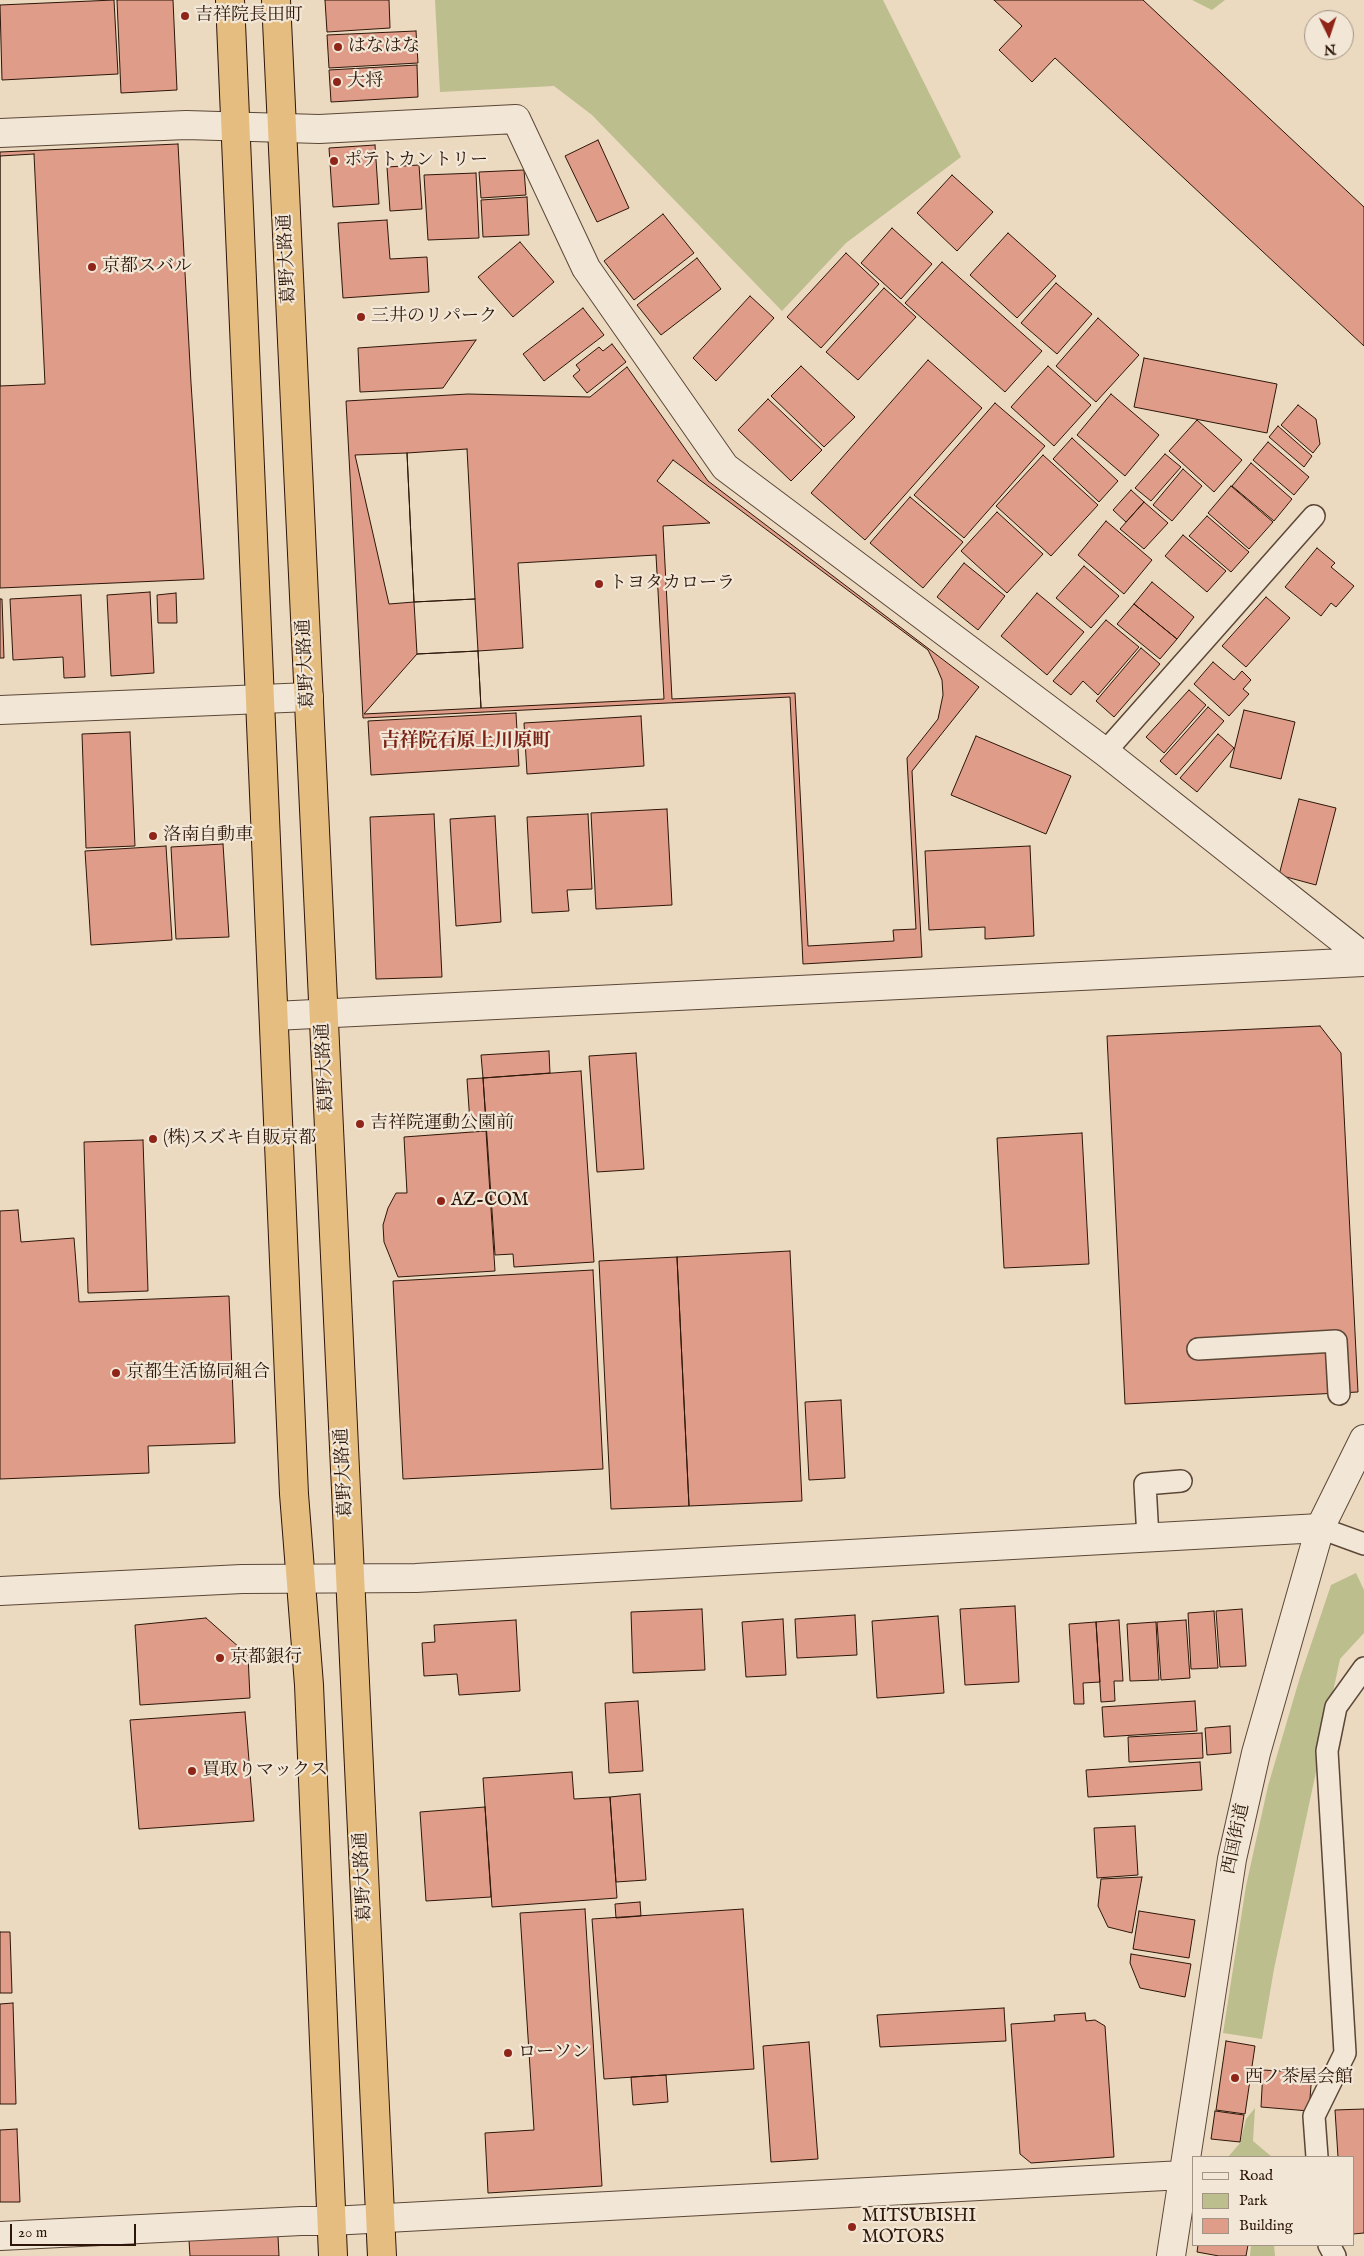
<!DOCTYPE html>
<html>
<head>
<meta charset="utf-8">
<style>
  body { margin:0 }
  #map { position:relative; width:1364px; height:2256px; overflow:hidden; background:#ebdac0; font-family:"IM FELL English",serif }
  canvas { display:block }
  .legend { position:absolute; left:1192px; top:2156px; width:162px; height:90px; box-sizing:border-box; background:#f2e7d6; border:1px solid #a39384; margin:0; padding:6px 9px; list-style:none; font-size:15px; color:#2d1609 }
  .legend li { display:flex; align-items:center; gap:10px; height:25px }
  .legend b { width:25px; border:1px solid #a39384 }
  .north { position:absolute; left:1304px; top:10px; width:50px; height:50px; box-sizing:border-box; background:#f2e7d6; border:1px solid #a39384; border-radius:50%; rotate:176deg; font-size:14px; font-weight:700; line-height:20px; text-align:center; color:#2d1609 }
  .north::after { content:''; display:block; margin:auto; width:18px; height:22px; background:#8f2418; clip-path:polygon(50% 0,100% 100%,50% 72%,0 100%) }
  .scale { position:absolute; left:10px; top:2224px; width:126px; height:22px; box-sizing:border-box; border:2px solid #2d1609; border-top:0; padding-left:6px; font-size:15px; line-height:18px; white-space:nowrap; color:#2d1609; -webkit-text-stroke:4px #f2e7d6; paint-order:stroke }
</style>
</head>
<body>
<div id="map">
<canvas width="1364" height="2256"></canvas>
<ul class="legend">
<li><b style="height:6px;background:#f2e7d6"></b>Road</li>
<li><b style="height:14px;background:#bcbe8e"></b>Park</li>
<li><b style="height:14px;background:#df9c88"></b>Building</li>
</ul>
<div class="north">N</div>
<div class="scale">20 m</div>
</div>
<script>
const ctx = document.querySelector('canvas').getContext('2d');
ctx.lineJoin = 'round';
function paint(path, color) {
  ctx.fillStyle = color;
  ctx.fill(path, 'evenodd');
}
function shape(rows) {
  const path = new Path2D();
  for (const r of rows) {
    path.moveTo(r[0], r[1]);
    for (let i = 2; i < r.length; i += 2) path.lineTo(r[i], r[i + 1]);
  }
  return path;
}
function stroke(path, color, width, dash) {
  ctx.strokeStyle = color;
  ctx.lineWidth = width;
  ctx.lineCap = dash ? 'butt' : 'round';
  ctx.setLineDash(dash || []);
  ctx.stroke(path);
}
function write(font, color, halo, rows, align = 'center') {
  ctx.font = font + ' "IM FELL English","Noto Serif JP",serif';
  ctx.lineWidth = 4.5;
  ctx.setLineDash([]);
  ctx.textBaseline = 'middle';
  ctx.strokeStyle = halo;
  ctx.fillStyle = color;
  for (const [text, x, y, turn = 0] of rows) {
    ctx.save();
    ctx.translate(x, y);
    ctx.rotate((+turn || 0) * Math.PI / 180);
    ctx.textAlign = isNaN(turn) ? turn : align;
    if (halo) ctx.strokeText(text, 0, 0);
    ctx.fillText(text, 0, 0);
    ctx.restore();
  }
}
paint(shape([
  [435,0,883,0,961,157,846,243,782,311,592,115,554,86,440,92],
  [1192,0,1225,0,1212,10],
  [1356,1573,1364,1590,1364,1633,1340,1659,1274,1969,1262,2039,1223,2033,1246,1886,1268,1786,1300,1677,1331,1585],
  [1255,2108,1253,2141,1272,2157,1228,2157,1240,2143,1246,2119],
  [1251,2245,1274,2245,1275,2256,1250,2256]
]), '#bcbe8e');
const building = shape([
  [114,0,118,74,2,80,0,5,114,0],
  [117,0,173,0,177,90,121,93,117,0],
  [325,0,389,0,390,28,327,32,325,0],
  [994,0,1143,0,1364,207,1364,346,1055,58,1032,82,999,50,1022,26,994,0],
  [416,31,418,63,329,68,327,35,416,31],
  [417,65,418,97,331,102,329,70,417,65],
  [598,140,629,208,597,222,565,156,598,140],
  [178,144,191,383,204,579,0,588,0,152,178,144],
  [375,145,379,204,333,207,329,148,375,145],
  [34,154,45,384,0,386,0,156,34,154],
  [419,165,422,209,390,211,387,167,419,165],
  [524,170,526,195,481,198,479,172,524,170],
  [476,173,479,238,428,240,424,175,476,173],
  [952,175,993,212,957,251,917,213,952,175],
  [527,197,529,235,483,237,481,200,527,197],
  [663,214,694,253,634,300,604,261,663,214],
  [387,220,390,259,427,257,429,292,343,298,338,223,387,220],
  [892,228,932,264,901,299,861,263,892,228],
  [1008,233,1056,276,1017,318,970,275,1008,233],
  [520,242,554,282,513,317,478,277,520,242],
  [846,253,879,284,821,348,787,317,846,253],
  [697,258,721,289,661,335,637,305,697,258],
  [942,262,1042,351,1005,392,905,303,942,262],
  [1056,283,1092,314,1057,354,1021,323,1056,283],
  [884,288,916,317,858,380,826,352,884,288],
  [750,296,774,318,716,381,693,358,750,296],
  [583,308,604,335,544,381,523,354,583,308],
  [1098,318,1139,355,1096,402,1056,366,1098,318],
  [476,340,443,388,360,392,358,348,476,340],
  [612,344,626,362,587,393,573,376,580,370,576,365,599,347,603,351,612,344],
  [1144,358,1277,384,1267,433,1134,407,1144,358],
  [928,360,982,408,865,540,811,493,928,360],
  [801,366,855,417,824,447,771,396,801,366],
  [1048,366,1091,405,1054,446,1011,407,1048,366],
  [627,367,708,481,979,687,912,771,922,957,803,964,790,697,363,718,346,401,468,394,590,397,627,367],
  [1111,394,1159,435,1125,476,1077,435,1111,394],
  [768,399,822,450,791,481,738,430,768,399],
  [995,403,1045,446,964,538,914,495,995,403],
  [1298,405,1316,419,1320,444,1313,453,1281,425,1298,405],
  [1197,420,1242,460,1214,492,1169,451,1197,420],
  [1278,426,1312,456,1304,467,1269,437,1278,426],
  [1072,438,1118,481,1099,502,1053,459,1072,438],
  [1268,442,1309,477,1294,495,1253,460,1268,442],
  [467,449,475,599,414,602,407,453,467,449],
  [407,453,414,602,389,604,355,455,407,453],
  [1165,454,1181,467,1151,501,1135,488,1165,454],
  [1043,455,1098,505,1051,556,996,506,1043,455],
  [673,460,928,650,937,668,942,680,943,695,938,719,907,758,916,929,893,930,894,941,808,946,795,693,672,699,663,526,710,523,657,481,673,460],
  [1251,463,1292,499,1274,521,1232,486,1251,463],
  [1183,469,1202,486,1172,521,1153,505,1183,469],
  [1231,486,1273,522,1249,549,1208,513,1231,486],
  [1131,490,1144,502,1126,522,1113,510,1131,490],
  [910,497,963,542,923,588,870,543,910,497],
  [1144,502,1168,523,1144,549,1120,529,1144,502],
  [997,512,1043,554,1007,593,961,551,997,512],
  [1207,516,1249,552,1231,572,1189,536,1207,516],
  [1106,521,1152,560,1124,594,1078,555,1106,521],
  [1183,535,1226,571,1207,592,1165,556,1183,535],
  [1317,548,1335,563,1331,567,1354,586,1336,607,1331,603,1321,616,1285,587,1317,548],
  [656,555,664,699,481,708,478,651,523,648,518,563,656,555],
  [964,563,1005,596,978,630,937,597,964,563],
  [1084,566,1119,596,1091,628,1056,598,1084,566],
  [1152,582,1194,617,1177,639,1134,604,1152,582],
  [150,592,154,673,111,676,107,595,150,592],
  [176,593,177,623,158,623,157,595,176,593],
  [1037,593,1084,632,1047,675,1001,636,1037,593],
  [81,595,85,677,64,678,63,657,13,660,10,599,81,595],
  [1266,597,1290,618,1246,667,1222,646,1266,597],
  [0,599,2,599,4,658,0,658,0,599],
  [475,599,478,651,417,654,414,602,475,599],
  [1134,604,1177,639,1160,659,1117,624,1134,604],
  [1106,620,1139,647,1098,695,1083,681,1071,695,1053,681,1106,620],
  [1141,648,1160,664,1114,717,1096,701,1141,648],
  [478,651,481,708,364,714,417,654,478,651],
  [1213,662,1234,680,1242,671,1251,680,1243,689,1249,694,1229,716,1194,684,1213,662],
  [1189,690,1206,705,1164,753,1146,737,1189,690],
  [1208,707,1224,721,1176,775,1160,761,1208,707],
  [1244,710,1295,722,1281,779,1230,767,1244,710],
  [516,713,519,766,371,775,368,721,516,713],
  [641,716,644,766,527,774,524,723,641,716],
  [130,732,135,846,86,848,82,734,130,732],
  [1218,734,1234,748,1197,792,1180,778,1218,734],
  [976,736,1071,776,1046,834,951,795,976,736],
  [1299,799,1336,808,1316,885,1279,875,1299,799],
  [667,809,672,905,596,909,591,813,667,809],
  [434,814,442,977,376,979,370,817,434,814],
  [588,814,592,889,567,890,569,911,532,913,527,817,588,814],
  [495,816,501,922,456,926,450,819,495,816],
  [223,844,229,937,176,939,171,847,223,844],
  [166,846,172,940,91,945,85,851,166,846],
  [1030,846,1034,936,985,939,985,927,929,930,925,851,1030,846],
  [1320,1026,1341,1053,1358,1392,1125,1404,1107,1036,1320,1026],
  [549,1051,550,1073,483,1078,481,1055,549,1051],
  [636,1053,644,1169,597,1172,589,1056,636,1053],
  [581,1071,594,1262,514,1267,513,1254,495,1255,483,1078,581,1071],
  [483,1078,486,1122,470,1123,467,1079,483,1078],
  [486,1131,495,1271,398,1277,384,1242,383,1225,388,1208,396,1193,407,1193,404,1137,486,1131],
  [1082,1133,1089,1264,1004,1268,997,1138,1082,1133],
  [143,1140,148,1291,88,1293,84,1142,143,1140],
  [18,1210,21,1242,74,1238,79,1302,229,1296,235,1443,148,1446,149,1473,0,1479,0,1211,18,1210],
  [790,1251,802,1501,689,1506,677,1257,790,1251],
  [677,1257,689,1506,611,1509,599,1261,677,1257],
  [593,1270,603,1469,403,1479,393,1281,593,1270],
  [841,1400,845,1478,809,1480,805,1402,841,1400],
  [1015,1606,1019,1682,965,1685,960,1609,1015,1606],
  [702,1609,705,1670,633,1673,631,1612,702,1609],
  [1242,1609,1246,1666,1220,1667,1216,1611,1242,1609],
  [1214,1611,1218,1668,1191,1669,1188,1613,1214,1611],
  [855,1615,857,1655,797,1658,795,1619,855,1615],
  [938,1616,944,1693,877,1698,872,1621,938,1616],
  [206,1618,248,1655,250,1698,140,1705,135,1625,206,1618],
  [783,1619,786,1675,746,1677,742,1622,783,1619],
  [516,1620,520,1691,459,1695,457,1674,424,1676,422,1643,435,1642,434,1625,516,1620],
  [1119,1620,1123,1681,1114,1681,1115,1701,1101,1702,1096,1622,1119,1620],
  [1186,1620,1190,1678,1161,1680,1157,1622,1186,1620],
  [1096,1622,1100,1682,1083,1683,1084,1704,1074,1704,1069,1624,1096,1622],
  [1156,1622,1159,1680,1130,1681,1127,1624,1156,1622],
  [638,1701,643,1771,609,1773,605,1703,638,1701],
  [1195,1701,1197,1731,1104,1737,1102,1707,1195,1701],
  [245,1712,254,1821,139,1829,130,1720,245,1712],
  [1230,1726,1231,1753,1207,1755,1205,1728,1230,1726],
  [1202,1733,1203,1758,1129,1762,1128,1737,1202,1733],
  [1200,1762,1202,1790,1088,1797,1086,1770,1200,1762],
  [572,1772,574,1799,610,1797,617,1898,492,1907,483,1778,572,1772],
  [640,1794,646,1880,616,1882,610,1797,640,1794],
  [485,1807,491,1897,426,1901,420,1812,485,1807],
  [1135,1826,1138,1875,1097,1878,1094,1828,1135,1826],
  [1142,1877,1132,1933,1108,1927,1098,1906,1101,1879,1142,1877],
  [640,1902,641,1916,616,1918,615,1904,640,1902],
  [585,1909,602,2186,488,2193,485,2133,534,2130,520,1913,585,1909],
  [743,1909,754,2069,604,2079,592,1919,743,1909],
  [1139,1911,1195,1920,1189,1958,1133,1949,1139,1911],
  [0,1932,10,1932,12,1993,0,1993,0,1932],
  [1131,1954,1191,1964,1185,1997,1140,1988,1130,1963,1131,1954],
  [13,2003,16,2104,0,2104,0,2004,13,2003],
  [1004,2008,1006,2041,880,2047,877,2015,1004,2008],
  [1085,2013,1086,2021,1095,2020,1105,2026,1114,2157,1031,2163,1020,2154,1011,2024,1055,2021,1054,2015,1085,2013],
  [1226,2041,1255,2046,1245,2114,1216,2110,1226,2041],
  [809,2042,818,2159,771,2162,763,2046,809,2042],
  [1263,2070,1312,2073,1309,2111,1261,2107,1263,2070],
  [666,2075,668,2102,633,2105,631,2077,666,2075],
  [1364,2109,1364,2233,1353,2234,1353,2157,1338,2157,1335,2110,1364,2109],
  [1215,2111,1244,2115,1240,2142,1211,2139,1215,2111],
  [17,2129,20,2202,0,2202,0,2130,17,2129],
  [278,2236,279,2256,190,2256,189,2240,278,2236],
  [1198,2245,1248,2245,1246,2256,1219,2256,1197,2252,1198,2245]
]);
paint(building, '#df9c88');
stroke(building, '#2d1609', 1);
const service = shape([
  [1105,752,1314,516],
  [1198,1349,1336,1341,1339,1394],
  [1320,1528,1364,1544],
  [1148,1538,1145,1484,1181,1481],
  [1317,2157,1314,2116,1345,2053,1327,1751,1336,1707,1364,1668],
  [1329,2245,1335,2256]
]);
const minor = shape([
  [0,133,186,125,319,129,516,119,586,268,725,467,1105,752,1364,957],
  [0,710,309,697],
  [274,1016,1364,962],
  [0,2236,301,2221,331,2221,1183,2175],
  [1171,2256,1232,1859,1256,1753,1320,1528,1364,1439]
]);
const tertiary = shape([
  [0,1591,242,1579,416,1578,1320,1528]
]);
const trunk = shape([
  [230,0,294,1494,309,1685,333,2256],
  [276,0,382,2256]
]);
stroke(service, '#5c4737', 24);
stroke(minor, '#5c4737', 30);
stroke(tertiary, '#5c4737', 30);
stroke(trunk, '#2d1609', 30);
stroke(service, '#f2e7d6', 21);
stroke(minor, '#f2e7d6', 28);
stroke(tertiary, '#f2e7d6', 28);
stroke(trunk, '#e6bd80', 28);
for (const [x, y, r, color] of [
  [185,16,5,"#8f2418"],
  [338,47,5,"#8f2418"],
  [337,82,5,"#8f2418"],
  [334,161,5,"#8f2418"],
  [92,267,5,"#8f2418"],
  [361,317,5,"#8f2418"],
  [599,584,5,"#8f2418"],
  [153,836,5,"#8f2418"],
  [360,1124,5,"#8f2418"],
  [153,1139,5,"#8f2418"],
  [441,1201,5,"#8f2418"],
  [116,1373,5,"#8f2418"],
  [220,1658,5,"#8f2418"],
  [192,1771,5,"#8f2418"],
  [508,2053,5,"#8f2418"],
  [1235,2078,5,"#8f2418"],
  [852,2227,5,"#8f2418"]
]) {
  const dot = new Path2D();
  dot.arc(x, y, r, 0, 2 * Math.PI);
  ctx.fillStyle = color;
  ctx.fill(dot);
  stroke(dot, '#f2e7d6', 2);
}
write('18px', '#2d1609', '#f2e7d6', [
  ["吉祥院長田町",195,16],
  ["はなはな",348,47],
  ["大将",347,82],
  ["ポテトカントリー",344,161],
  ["京都スバル",102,267],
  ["三井のリパーク",371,317],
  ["トヨタカローラ",609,584],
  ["洛南自動車",163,836],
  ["吉祥院運動公園前",370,1124],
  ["(株)スズキ自販京都",163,1139],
  ["AZ-COM",451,1201],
  ["京都生活協同組合",126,1373],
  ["京都銀行",230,1658],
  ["買取りマックス",202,1771],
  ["ローソン",518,2053],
  ["西ノ茶屋会館",1245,2078],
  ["MITSUBISHI",862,2217],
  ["MOTORS",862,2238]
], 'left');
write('18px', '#2d1609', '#f2e7d6', [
  ["葛野大路通",288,259,-93],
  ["葛野大路通",307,664,-93],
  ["葛野大路通",326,1068,-93],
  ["葛野大路通",345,1473,-93],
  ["西国街道",1237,1839,-78],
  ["葛野大路通",364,1877,-93]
]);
write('bold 19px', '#7a1f14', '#f2e7d6', [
  ["吉祥院石原上川原町",466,742]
]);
</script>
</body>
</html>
